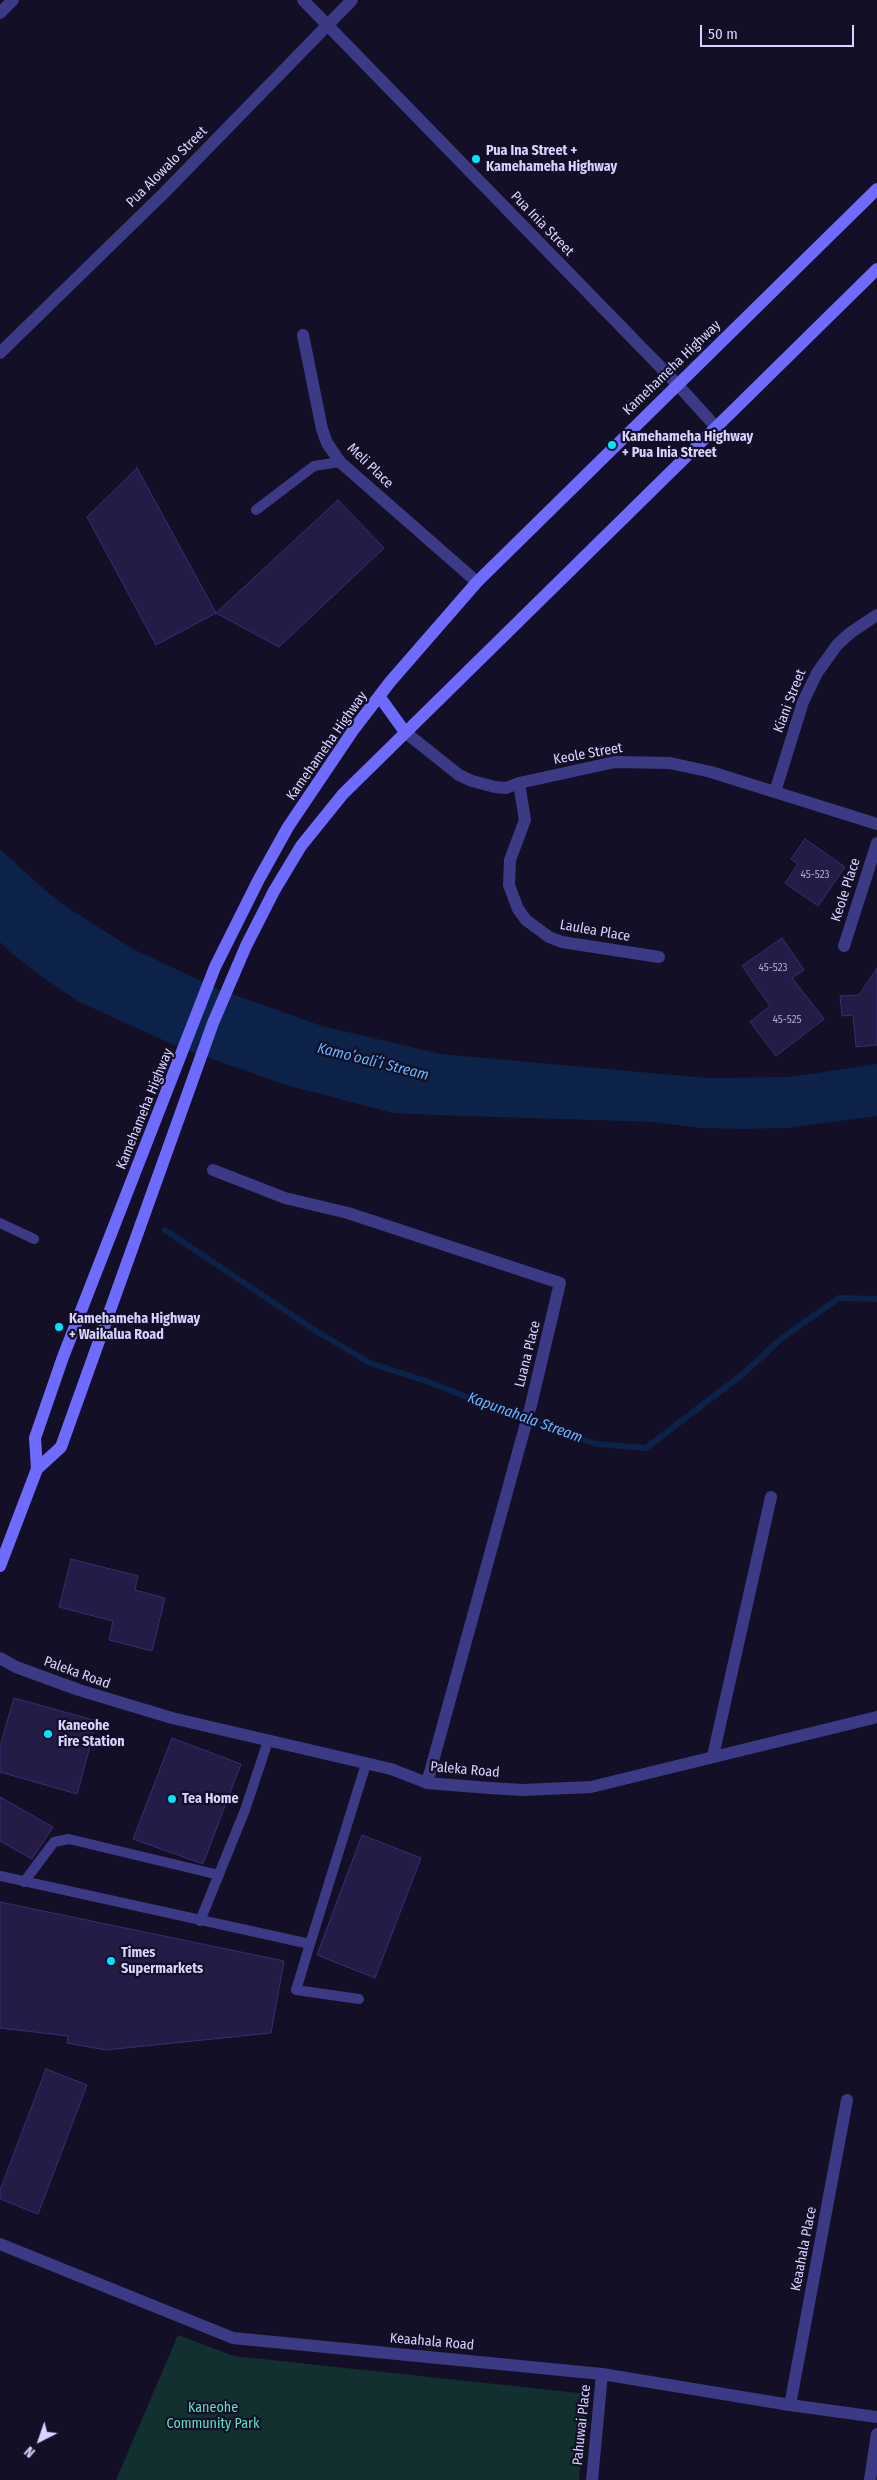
<!DOCTYPE html>
<html>
<head>
<meta charset="utf-8">
<style>
  body { margin:0 }
  #map { position:relative; width:877px; height:2480px; overflow:hidden; background:#130f26; font-family:"Fira Sans Condensed",sans-serif }
  canvas { display:block }
  .north { position:absolute; left:15px; top:2415px; width:50px; height:50px; -webkit-text-stroke:4px #130f26; paint-order:stroke; rotate:221deg; font-size:14px; font-weight:700; line-height:20px; text-align:center; color:#d9d4ff }
  .north::after { content:''; display:block; margin:auto; width:18px; height:22px; background:#d9d4ff; clip-path:polygon(50% 0,100% 100%,50% 72%,0 100%) }
  .scale { position:absolute; left:700px; top:25px; width:154px; height:22px; box-sizing:border-box; border:2px solid #d9d4ff; border-top:0; padding-left:6px; font-size:15px; line-height:18px; white-space:nowrap; color:#d9d4ff; -webkit-text-stroke:4px #130f26; paint-order:stroke }
</style>
</head>
<body>
<div id="map">
<canvas width="877" height="2480"></canvas>
<div class="north">N</div>
<div class="scale">50 m</div>
</div>
<script>
const ctx = document.querySelector('canvas').getContext('2d');
ctx.lineJoin = 'round';
function paint(path, color) {
  ctx.fillStyle = color;
  ctx.fill(path, 'evenodd');
}
function shape(rows) {
  const path = new Path2D();
  for (const r of rows) {
    path.moveTo(r[0], r[1]);
    for (let i = 2; i < r.length; i += 2) path.lineTo(r[i], r[i + 1]);
  }
  return path;
}
function stroke(path, color, width, dash) {
  ctx.strokeStyle = color;
  ctx.lineWidth = width;
  ctx.lineCap = dash ? 'butt' : 'round';
  ctx.setLineDash(dash || []);
  ctx.stroke(path);
}
function write(font, color, halo, rows, align = 'center') {
  ctx.font = font + ' "Fira Sans Condensed",sans-serif';
  ctx.lineWidth = 4.5;
  ctx.setLineDash([]);
  ctx.textBaseline = 'middle';
  ctx.strokeStyle = halo;
  ctx.fillStyle = color;
  for (const [text, x, y, turn = 0] of rows) {
    ctx.save();
    ctx.translate(x, y);
    ctx.rotate((+turn || 0) * Math.PI / 180);
    ctx.textAlign = isNaN(turn) ? turn : align;
    if (halo) ctx.strokeText(text, 0, 0);
    ctx.fillText(text, 0, 0);
    ctx.restore();
  }
}
paint(shape([
  [178,2335,234,2356,588,2394,579,2480,116,2480]
]), '#12302f');
paint(shape([
  [0,849,38,884,68,908,133,949,218,989,322,1026,441,1054,707,1078,790,1077,877,1064,877,1116,787,1128,743,1129,699,1128,655,1122,435,1115,393,1113,286,1085,181,1048,79,1002,42,977,8,950,0,942]
]), '#0c2248');
stroke(shape([
  [165,1230,316,1331,370,1363,423,1380,500,1410,596,1444,646,1448,743,1374,782,1338,839,1298,877,1299]
]), '#0c2248', 6);
const building = shape([
  [137,468,216,613,156,645,87,517,137,468],
  [338,500,384,548,279,647,216,613,338,500],
  [805,839,845,867,818,906,785,883,798,864,791,859,805,839],
  [782,938,804,970,792,978,824,1019,776,1056,750,1022,770,1006,742,966,782,938],
  [877,968,877,1045,856,1047,853,1015,842,1016,840,996,859,995,877,968],
  [71,1559,138,1576,135,1590,165,1598,152,1651,109,1640,113,1621,59,1607,71,1559],
  [14,1698,97,1721,77,1794,0,1772,0,1746,14,1698],
  [172,1738,241,1764,203,1864,133,1839,172,1738],
  [0,1797,53,1827,32,1859,0,1841,0,1797],
  [362,1835,421,1858,375,1978,317,1955,362,1835],
  [0,1902,284,1961,271,2033,106,2050,67,2043,68,2036,0,2028,0,1902],
  [46,2069,87,2085,38,2214,0,2199,0,2190,46,2069]
]);
paint(building, '#241b47');
stroke(building, '#3b2d73', 1);
stroke(shape([
  [256,510,314,466,340,462],
  [0,1223,34,1239],
  [0,1876,310,1944,366,1764],
  [24,1882,54,1842,69,1839,219,1875],
  [200,1921,245,1810,268,1741],
  [310,1944,296,1990,359,1999]
]), '#3d3a85', 10);
stroke(shape([
  [0,13,13,0],
  [303,335,322,429,327,443,340,462,477,582],
  [0,353,164,193,352,0],
  [405,732,459,775,472,781,495,787,506,788,519,783,615,762,670,763,711,772,877,824],
  [519,783,525,820,510,860,509,885,518,909,526,920,549,937,562,942,659,957],
  [775,792,803,702,817,673,837,645,850,633,877,615],
  [844,946,877,843],
  [213,1170,285,1198,348,1213,560,1283,531,1405,427,1783],
  [0,1658,16,1667,79,1690,172,1718,391,1769,427,1783,489,1788,523,1790,591,1787,877,1717],
  [713,1756,771,1497],
  [790,2405,847,2100],
  [592,2480,602,2374],
  [870,2480,877,2434]
]), '#3d3a85', 12);
stroke(shape([
  [303,0,677,384,716,427],
  [0,2244,233,2338,602,2374,790,2405,877,2417]
]), '#3d3a85', 12);
stroke(shape([
  [379,696,405,732],
  [37,1469,61,1447,213,1023,246,946,274,891,301,846,343,794,877,269],
  [0,1566,37,1469,35,1438,63,1357,215,967,259,879,288,827,354,729,390,682,477,582,877,189]
]), '#6f6bff', 12);
for (const [x, y, r, color] of [
  [476,159,5,"#00e5ff"],
  [612,445,5,"#00e5ff"],
  [59,1327,5,"#00e5ff"],
  [48,1734,5,"#00e5ff"],
  [172,1799,5,"#00e5ff"],
  [111,1961,5,"#00e5ff"]
]) {
  const dot = new Path2D();
  dot.arc(x, y, r, 0, 2 * Math.PI);
  ctx.fillStyle = color;
  ctx.fill(dot);
  stroke(dot, '#130f26', 2);
}
write('11px', '#aca6d1', null, [
  ["45-523",815,875],
  ["45-523",773,968],
  ["45-525",787,1020]
]);
write('bold 14px', '#d9d4ff', '#130f26', [
  ["Pua Ina Street +",486,151],
  ["Kamehameha Highway",486,167],
  ["Kamehameha Highway",622,437],
  ["+ Pua Inia Street",622,453],
  ["Kamehameha Highway",69,1319],
  ["+ Waikalua Road",69,1335],
  ["Kaneohe",58,1726],
  ["Fire Station",58,1742],
  ["Tea Home",182,1799],
  ["Times",121,1953],
  ["Supermarkets",121,1969]
], 'left');
write('14px', '#d9d4ff', '#130f26', [
  ["Pua Alowalo Street",167,167,-45],
  ["Pua Inia Street",542,224,46],
  ["Kamehameha Highway",672,368,-44],
  ["Meli Place",370,466,44],
  ["Kiani Street",790,701,-69],
  ["Kamehameha Highway",327,746,-55],
  ["Keole Street",588,754,-10],
  ["Keole Place",846,890,-72],
  ["Laulea Place",595,931,10],
  ["Kamehameha Highway",145,1109,-68],
  ["Luana Place",528,1354,-76],
  ["Paleka Road",77,1673,20],
  ["Paleka Road",465,1770,5],
  ["Keaahala Place",804,2249,-79],
  ["Keaahala Road",432,2342,5],
  ["Pahuwai Place",582,2425,-84]
]);
write('14px', '#5fe0c0', '#130f26', [
  ["Kaneohe",213,2408],
  ["Community Park",213,2424]
]);
write('italic 15px', '#62b6ff', '#130f26', [
  ["Kamoʻoaliʻi Stream",373,1062,14],
  ["Kapunahala Stream",525,1418,20]
]);
</script>
</body>
</html>
